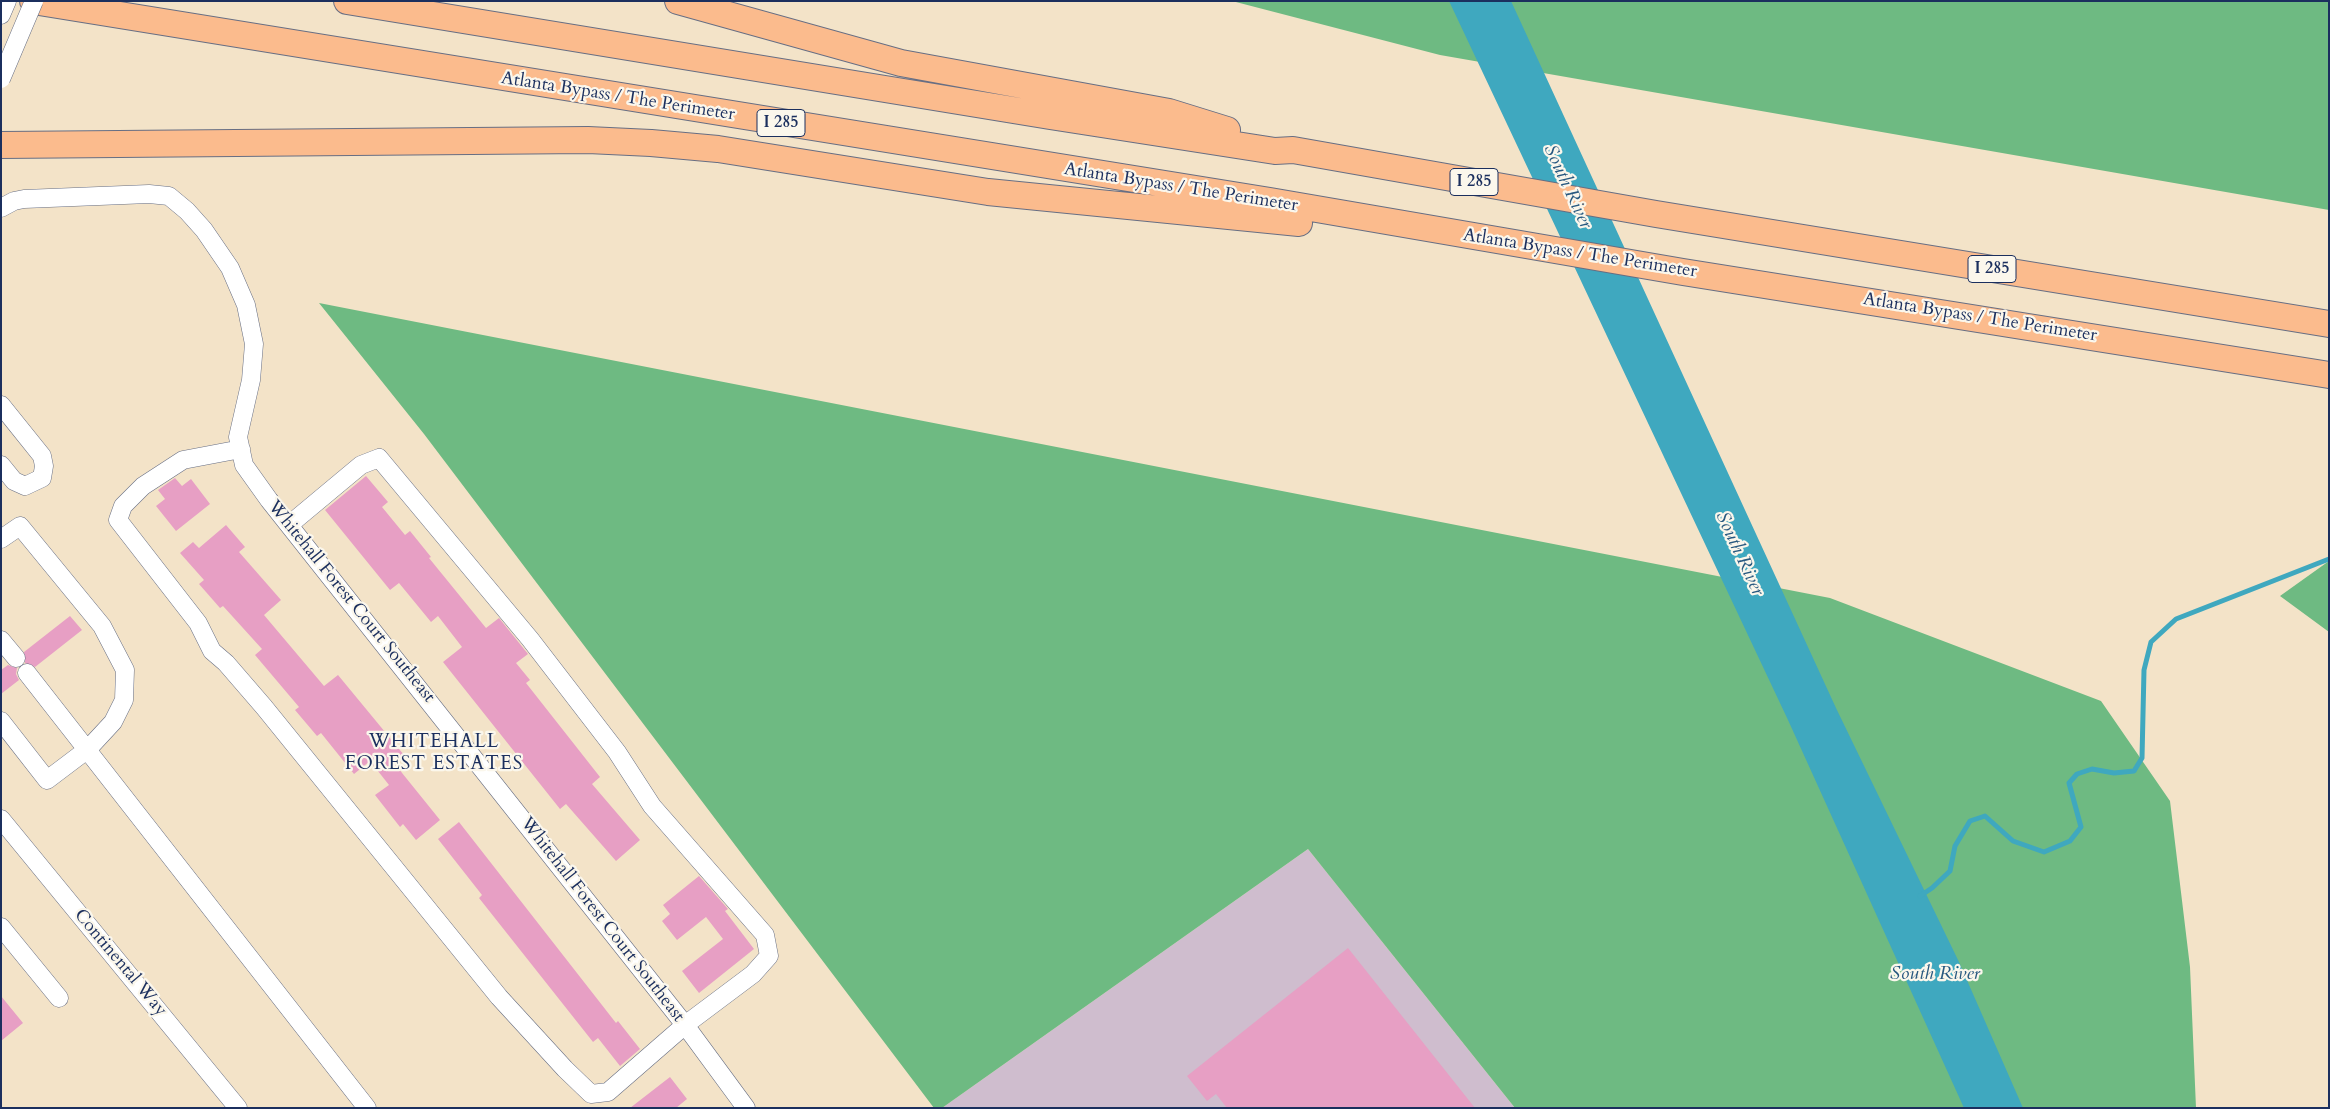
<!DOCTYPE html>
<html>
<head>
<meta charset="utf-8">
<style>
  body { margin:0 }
  #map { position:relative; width:2330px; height:1109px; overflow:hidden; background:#f3e3c8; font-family:Cardo,serif }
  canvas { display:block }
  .frame { position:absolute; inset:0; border:2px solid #1b2f5e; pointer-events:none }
</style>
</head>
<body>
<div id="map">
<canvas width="2330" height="1109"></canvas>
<div class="frame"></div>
</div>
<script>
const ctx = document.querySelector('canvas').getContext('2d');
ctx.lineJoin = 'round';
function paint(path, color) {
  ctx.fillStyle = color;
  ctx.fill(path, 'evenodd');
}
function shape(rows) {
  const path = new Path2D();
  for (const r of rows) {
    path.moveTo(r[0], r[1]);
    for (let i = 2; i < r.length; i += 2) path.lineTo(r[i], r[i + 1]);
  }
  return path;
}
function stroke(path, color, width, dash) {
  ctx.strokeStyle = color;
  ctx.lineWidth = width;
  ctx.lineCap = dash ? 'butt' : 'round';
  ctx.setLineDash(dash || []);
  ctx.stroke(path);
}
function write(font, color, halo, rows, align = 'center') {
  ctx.font = font + ' Cardo,serif';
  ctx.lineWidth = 4.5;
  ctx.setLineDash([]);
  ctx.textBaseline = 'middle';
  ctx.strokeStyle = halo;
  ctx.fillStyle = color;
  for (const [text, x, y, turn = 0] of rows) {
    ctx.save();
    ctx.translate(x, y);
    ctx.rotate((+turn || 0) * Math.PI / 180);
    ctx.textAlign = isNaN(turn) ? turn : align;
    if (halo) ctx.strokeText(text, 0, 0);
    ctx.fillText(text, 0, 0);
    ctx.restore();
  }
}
paint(shape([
  [1308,849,1515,1108,942,1108]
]), '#cfbdce');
paint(shape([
  [1232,1,2329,1,2329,210,1440,55],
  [319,303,1830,598,2101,701,2170,801,2190,967,2196,1108,1515,1108,1308,849,942,1108,934,1108,424,434],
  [2329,561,2329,632,2280,596]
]), '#6eba82');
paint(shape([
  [1449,1,1511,1,1836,708,1959,962,2023,1108,1964,1108,1788,720]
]), '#3fa8bf');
stroke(shape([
  [1920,896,1932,888,1950,871,1955,846,1970,821,1985,816,2013,841,2044,852,2070,841,2081,827,2069,783,2077,774,2092,769,2114,773,2134,771,2142,758,2144,670,2151,642,2176,619,2329,559]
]), '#3fa8bf', 5);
paint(shape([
  [366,476,388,502,382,507,405,535,410,531,431,557,429,558,486,628,499,618,528,654,516,663,530,680,526,683,600,777,592,784,640,840,616,861,566,804,560,809,443,662,462,647,438,616,431,622,399,583,390,590,325,510],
  [175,478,182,486,191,479,210,504,176,531,156,506,165,499,158,490],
  [226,525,245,547,239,552,281,600,264,615,324,686,338,675,404,755,394,763,440,820,416,840,403,824,400,827,375,795,389,785,370,761,354,774,321,733,317,736,295,710,299,707,255,655,262,649,223,606,220,608,199,584,204,580,180,553,193,542,199,548],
  [70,616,82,630,35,667,25,663,24,652],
  [8,665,17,668,16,674,19,680,1,694,1,670],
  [459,822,616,1023,618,1021,640,1049,620,1066,598,1038,593,1042,479,898,482,895,438,839],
  [699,876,728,909,725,911,754,949,699,993,682,971,723,939,706,917,677,940,662,921,670,914,663,905],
  [1348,948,1475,1108,1227,1108,1216,1094,1207,1101,1187,1076],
  [1,996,23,1023,1,1041],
  [670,1077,687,1099,676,1108,630,1108]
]), '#e79fc4');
const minor = shape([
  [1,15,7,1],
  [1,208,14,201,24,199,149,194,169,196,187,211,204,230,230,268,246,305,254,344,251,380,238,437,244,465,269,500,685,1025,746,1108],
  [1,405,42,456,44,466,42,478,25,486,14,481,1,465],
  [241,449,183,460,143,486,123,506,118,520,198,623,212,651,226,663,264,707,499,997,565,1069,591,1094,608,1092,685,1025,753,974,769,956,765,935,652,806,617,752,530,639,379,458,361,465,289,525],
  [1,539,20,526,102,626,125,670,124,700,113,722,88,749,47,780,1,721],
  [1,640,16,658],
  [27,673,367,1108],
  [1,819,238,1108],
  [1,927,59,998]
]);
const highway = shape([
  [33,1,1270,201,1683,272,2329,375],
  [347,1,1050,116,1275,151,1293,150,1656,214,2329,324],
  [678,1,901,63,1169,112,1227,130],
  [1,145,588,140,651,143,718,149,988,192,1299,223]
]);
stroke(minor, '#676e83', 19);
stroke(highway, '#676e83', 28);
stroke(minor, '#fff', 18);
stroke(highway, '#fbbb8d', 26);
const minorBridge = shape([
  [1,79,34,1]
]);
stroke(minorBridge, '#676e83', 19, []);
stroke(minorBridge, '#fff', 18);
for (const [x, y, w] of [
  [781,123,48],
  [1474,182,48],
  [1992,269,48]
]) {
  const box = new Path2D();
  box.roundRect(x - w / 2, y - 13.5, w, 27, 4);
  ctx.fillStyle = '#fbf7ec';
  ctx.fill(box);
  stroke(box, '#1b2f5e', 1);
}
write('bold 16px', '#1b2f5e', null, [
  ["I 285",781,123],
  ["I 285",1474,182],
  ["I 285",1992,269]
]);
write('18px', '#1b2f5e', '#fbf7ec', [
  ["Atlanta Bypass / The Perimeter",618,97,9],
  ["Atlanta Bypass / The Perimeter",1181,188,9],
  ["Atlanta Bypass / The Perimeter",1580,254,9],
  ["Atlanta Bypass / The Perimeter",1980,318,9],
  ["Whitehall Forest Court Southeast",351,602,51],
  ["Whitehall Forest Court Southeast",602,920,52],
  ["Continental Way",120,963,50]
]);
write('italic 19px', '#285980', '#fbf7ec', [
  ["South River",1567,187,65],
  ["South River",1739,554,65],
  ["South River",1935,975]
]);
ctx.letterSpacing = '1px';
write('19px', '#1b2f5e', '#fbf7ec', [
  ["WHITEHALL",434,743],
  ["FOREST ESTATES",434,765]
]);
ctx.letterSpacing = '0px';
</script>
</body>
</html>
